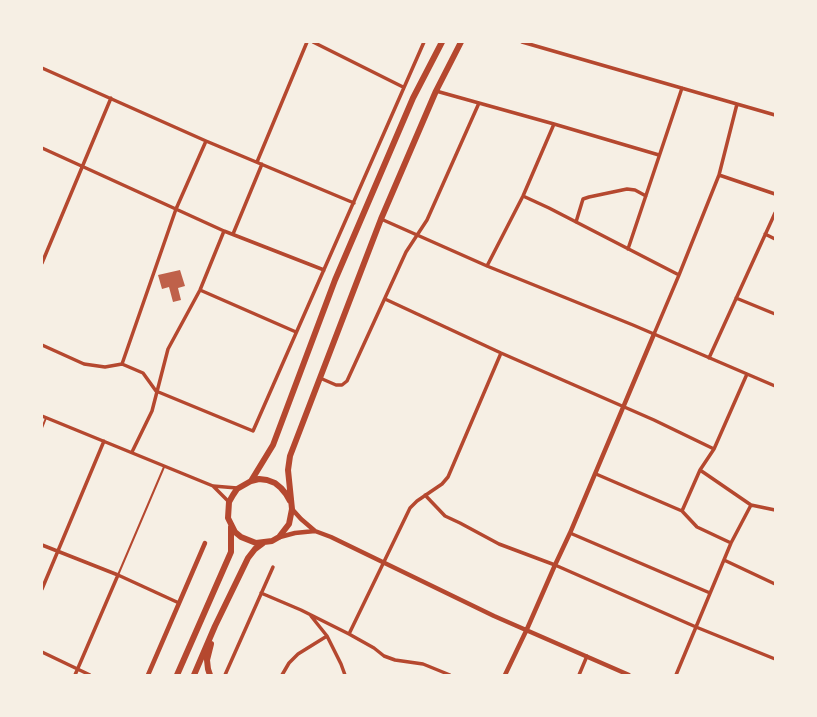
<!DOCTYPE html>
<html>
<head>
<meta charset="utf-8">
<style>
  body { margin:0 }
  #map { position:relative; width:817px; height:717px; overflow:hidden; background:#f6efe4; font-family:Karla,sans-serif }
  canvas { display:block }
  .frame { position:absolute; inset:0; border:43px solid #f6efe4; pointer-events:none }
</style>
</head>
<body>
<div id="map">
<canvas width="817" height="717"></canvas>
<div class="frame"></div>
</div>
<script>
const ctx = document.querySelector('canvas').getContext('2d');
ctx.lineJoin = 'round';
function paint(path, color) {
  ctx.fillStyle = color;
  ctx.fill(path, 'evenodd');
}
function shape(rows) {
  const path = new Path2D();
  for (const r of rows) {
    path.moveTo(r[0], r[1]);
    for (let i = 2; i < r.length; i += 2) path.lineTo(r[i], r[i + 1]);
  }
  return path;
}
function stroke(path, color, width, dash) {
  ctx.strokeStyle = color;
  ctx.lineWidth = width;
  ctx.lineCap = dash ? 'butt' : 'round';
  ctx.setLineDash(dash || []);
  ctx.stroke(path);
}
paint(shape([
  [180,270,185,286,178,288,181,300,173,302,169,287,162,289,158,275]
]), '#bf614a');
stroke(shape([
  [42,428,46,418],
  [118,575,164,467]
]), '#b5482f', 2);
stroke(shape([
  [313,42,403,87],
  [522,42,775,115],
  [42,68,206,141,354,203],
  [436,91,554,124,659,155],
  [42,148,224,231,324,270],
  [257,162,307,42],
  [719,175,775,194],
  [523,196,549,208,679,275],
  [381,219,487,266,633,325,775,386],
  [576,222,583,199,589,197,627,189,635,190,646,196],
  [233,234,262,164],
  [765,234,775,239],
  [628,249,682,88],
  [42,263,111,98],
  [487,266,523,196,554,124],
  [200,290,296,332],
  [736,298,775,314],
  [385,299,501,353,654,420,714,449],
  [654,334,679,275,719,175,737,104],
  [42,345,84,364,105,367,122,364,143,373,156,391,253,431,424,42],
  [709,358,775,213],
  [122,364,176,209,206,141],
  [320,378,336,385,342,385,347,381,406,252,427,220,479,103],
  [42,416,213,486,237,488],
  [132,452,152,411,168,349,200,290,224,231],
  [700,470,751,505,775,510],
  [596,474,682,511,697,527,731,543],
  [213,486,229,502],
  [425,495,445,516,460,523,499,544,555,565,696,627,775,659],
  [682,511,700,470,714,449,747,374],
  [570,533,710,593],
  [42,545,118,575,179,603],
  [724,560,775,584],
  [42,589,104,441],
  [261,593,301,610,349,634,374,648,384,656,395,660,423,664,450,675],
  [311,616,327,636,341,664,345,675],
  [349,634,410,508,417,501,442,484,448,477,501,353],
  [42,652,90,675],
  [75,675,118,575],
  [225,675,273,567],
  [282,675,289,663,298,654,327,636],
  [579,675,587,656],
  [676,675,731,543,751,505]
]), '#b5482f', 3.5);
stroke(shape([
  [292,509,301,519,315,531,331,537,494,616,629,675],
  [280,537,295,533,315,531],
  [148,675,205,543],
  [505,675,527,629,555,565,570,533,654,334]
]), '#b5482f', 4.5);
stroke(shape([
  [251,481,273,445,335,280,413,98,442,42],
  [290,501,286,494,281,488,275,483,267,480,259,479,251,481,237,489,233,495,229,502,228,518,235,532,241,537,256,543,272,541,279,537,289,524,292,509,288,470,290,456,381,219,436,91,461,42],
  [177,675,231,552,231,527],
  [194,675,215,626,248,558,255,549,263,543],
  [210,675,208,669,207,660,211,644]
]), '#b5482f', 6);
</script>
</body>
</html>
